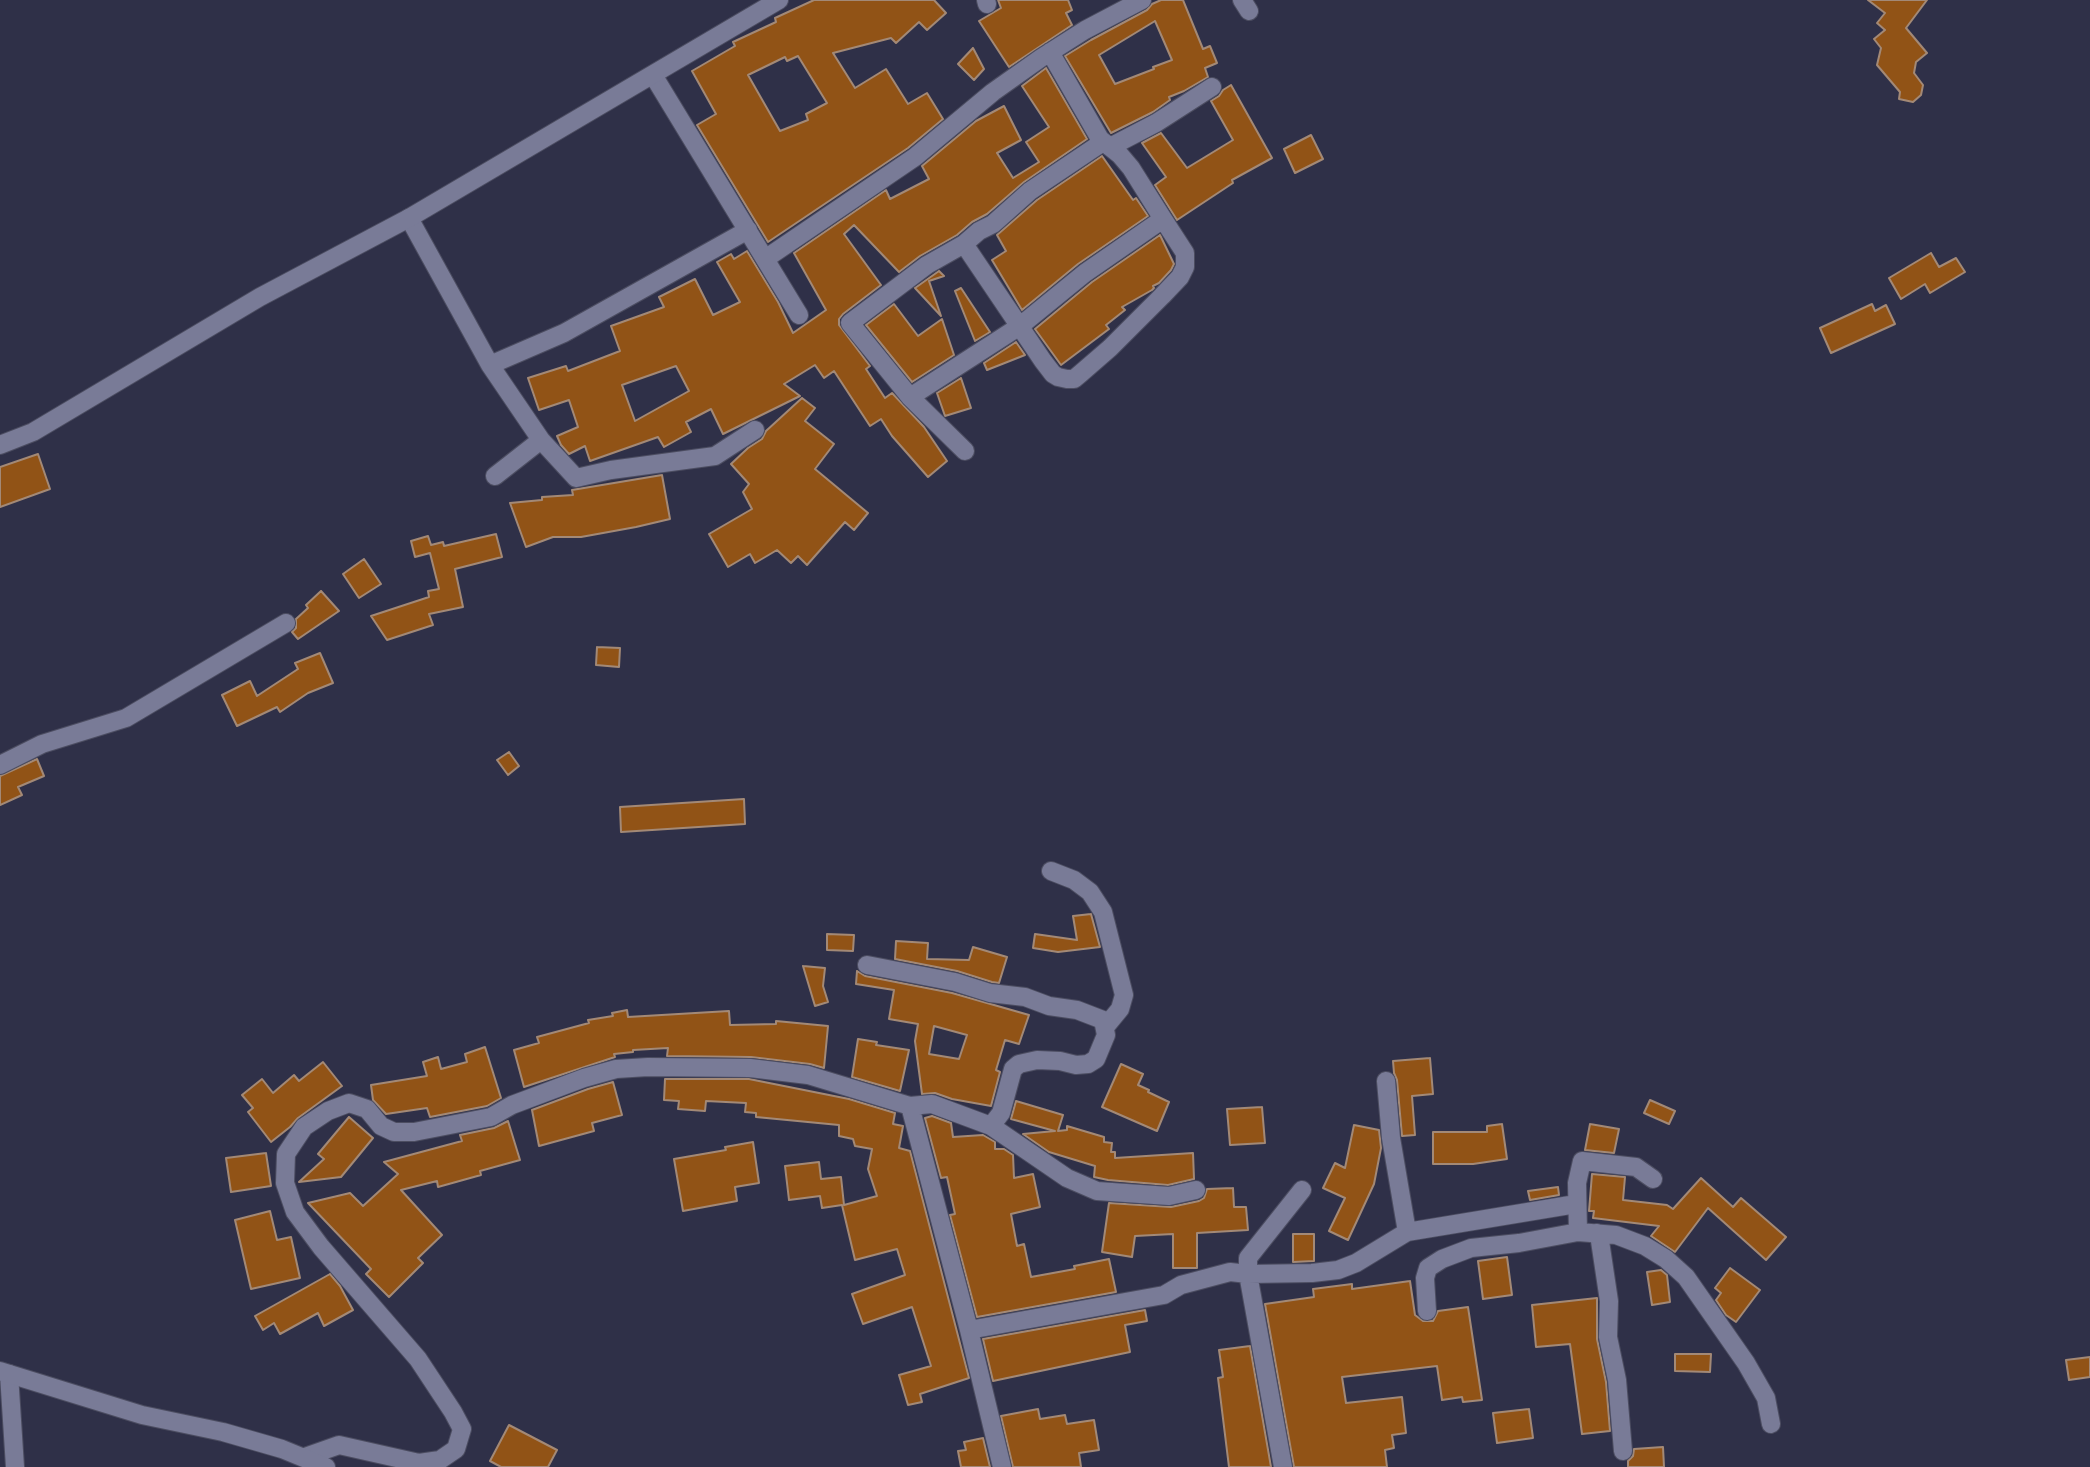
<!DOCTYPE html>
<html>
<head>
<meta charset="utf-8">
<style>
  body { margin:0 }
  canvas { display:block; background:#2f3048 }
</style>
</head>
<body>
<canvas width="2090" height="1467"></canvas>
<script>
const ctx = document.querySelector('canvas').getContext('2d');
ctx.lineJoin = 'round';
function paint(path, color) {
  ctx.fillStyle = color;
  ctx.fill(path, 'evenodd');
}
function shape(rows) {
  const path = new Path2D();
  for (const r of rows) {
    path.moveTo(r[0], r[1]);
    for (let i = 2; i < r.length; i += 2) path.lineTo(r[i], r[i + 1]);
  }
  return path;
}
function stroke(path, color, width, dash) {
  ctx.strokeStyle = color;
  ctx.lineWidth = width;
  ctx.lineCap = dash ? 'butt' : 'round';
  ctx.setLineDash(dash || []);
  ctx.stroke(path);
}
const building = shape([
  [814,0,934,0,946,13,927,30,919,22,896,43,891,38,833,53,855,88,886,69,908,104,927,93,943,119,908,148,768,242,697,125,716,114,692,71,735,46,733,42,776,22,775,18,814,0],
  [798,56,827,103,806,114,808,120,780,131,748,75,785,57,787,61,798,56],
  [998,0,1068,0,1072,10,1066,13,1072,25,1009,67,979,21,1001,8,998,0],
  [1161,0,1183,0,1203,49,1210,46,1217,63,1205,68,1208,77,1184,91,1169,97,1170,100,1153,112,1111,133,1065,56,1091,40,1147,10,1152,4,1161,0],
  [1155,21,1172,60,1153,67,1154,69,1115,84,1099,55,1155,21],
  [1868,0,1927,0,1906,28,1927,53,1916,62,1914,73,1923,85,1921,95,1913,102,1899,99,1900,92,1877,65,1881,48,1874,39,1885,30,1877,23,1885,13,1868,0],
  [973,48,984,69,974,80,958,64,973,48],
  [1046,68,1087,139,1024,182,987,214,972,222,957,235,920,256,899,272,854,225,844,234,881,285,843,314,839,319,839,325,870,366,866,369,885,398,892,393,924,427,947,461,928,477,892,436,881,419,870,426,834,371,824,378,815,365,784,384,800,396,723,434,711,409,686,422,691,432,664,447,658,437,590,461,585,446,569,454,561,445,557,436,578,427,569,400,539,410,528,378,566,366,568,371,620,351,611,326,664,307,659,297,695,279,713,315,740,302,717,262,731,254,734,259,747,251,778,302,793,333,826,310,794,253,886,190,890,199,929,179,922,166,976,121,1004,106,1021,140,997,153,1013,178,1039,162,1026,142,1049,127,1022,86,1046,68],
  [676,366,689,391,635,421,622,385,676,366],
  [1231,85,1272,158,1232,180,1233,183,1177,220,1155,185,1166,177,1142,143,1161,133,1187,168,1233,140,1211,101,1219,96,1223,90,1231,85],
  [1311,135,1323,159,1295,173,1284,149,1311,135],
  [1102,156,1133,200,1136,198,1148,216,1078,264,1022,310,992,260,1006,251,997,235,1037,200,1102,156],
  [1160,235,1174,264,1171,270,1159,283,1153,286,1154,288,1152,290,1122,307,1125,310,1106,325,1109,329,1061,365,1035,329,1092,282,1160,235],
  [1931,253,1939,267,1956,258,1965,272,1930,293,1925,284,1901,299,1889,278,1931,253],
  [939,271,944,276,929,281,941,316,915,288,939,271],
  [961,288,990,332,975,341,955,291,961,288],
  [894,304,918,336,942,319,954,355,912,382,866,325,894,304],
  [1872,304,1875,311,1886,305,1895,324,1831,353,1820,328,1872,304],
  [1016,342,1025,355,987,370,984,363,1016,342],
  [961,378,971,408,945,416,937,393,961,378],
  [802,398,815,408,805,421,834,444,815,469,868,513,854,530,845,522,807,565,798,556,791,563,777,550,755,563,750,554,728,567,709,534,752,509,743,492,749,484,731,464,748,448,762,439,766,431,802,398],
  [38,454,50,489,0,507,0,467,38,454],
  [662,475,670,519,636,527,581,537,553,537,526,547,510,503,542,500,542,497,573,495,572,490,662,475],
  [496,534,502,557,455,569,463,607,429,614,433,625,387,640,371,616,429,597,428,591,439,589,430,553,415,557,411,541,428,536,431,545,443,542,444,546,496,534],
  [364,559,381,584,359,598,343,574,364,559],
  [321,591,339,611,298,639,292,632,296,628,296,619,308,608,306,605,321,591],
  [597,647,620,648,619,667,596,665,597,647],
  [320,653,333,683,308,693,280,712,277,707,237,726,222,695,250,681,257,696,298,669,295,663,320,653],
  [509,752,519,766,508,775,497,760,509,752],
  [37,759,44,776,18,787,22,795,0,805,0,776,37,759],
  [744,799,745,824,621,832,620,807,744,799],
  [1091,914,1100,947,1058,952,1033,948,1035,934,1077,940,1073,916,1091,914],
  [827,934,854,935,853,951,827,950,827,934],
  [896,941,928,943,927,959,969,960,973,947,1007,957,999,983,992,982,957,971,895,959,896,941],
  [803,966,825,968,823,986,828,1002,815,1006,803,966],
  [857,971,865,976,952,993,1029,1015,1019,1044,1005,1040,996,1070,1000,1072,991,1106,952,1099,935,1093,922,1094,915,1041,918,1024,889,1019,894,990,856,984,857,971],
  [934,1026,967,1035,959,1059,929,1054,934,1026],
  [627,1010,628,1017,729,1011,730,1025,776,1024,776,1021,828,1026,824,1068,810,1064,751,1057,667,1056,668,1048,633,1050,633,1052,614,1054,615,1057,524,1087,514,1050,539,1043,537,1037,589,1023,588,1020,613,1016,612,1013,627,1010],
  [858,1039,877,1042,876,1045,909,1050,900,1091,852,1077,858,1039],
  [485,1047,501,1098,487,1106,430,1117,427,1108,386,1114,373,1100,371,1085,427,1076,423,1062,438,1057,441,1069,467,1062,465,1054,485,1047],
  [1430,1058,1433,1094,1412,1096,1415,1135,1402,1136,1397,1080,1394,1073,1393,1061,1430,1058],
  [323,1062,342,1086,298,1118,290,1127,271,1142,248,1112,253,1108,242,1095,262,1079,273,1093,294,1075,299,1081,323,1062],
  [1121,1064,1143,1074,1138,1085,1149,1090,1148,1092,1169,1102,1157,1131,1102,1107,1121,1064],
  [665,1079,749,1079,849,1099,895,1113,893,1124,903,1126,899,1148,910,1151,969,1378,920,1394,922,1402,908,1405,899,1375,931,1366,912,1307,863,1324,852,1294,905,1275,897,1249,855,1260,842,1205,822,1208,820,1196,789,1200,785,1166,819,1162,821,1179,841,1177,844,1205,877,1196,868,1169,872,1149,855,1146,853,1139,839,1136,839,1125,756,1117,756,1113,745,1112,746,1103,706,1101,705,1111,678,1109,679,1101,664,1100,665,1079],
  [613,1082,622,1115,592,1123,594,1131,539,1146,532,1110,588,1089,613,1082],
  [1650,1100,1675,1111,1669,1124,1644,1113,1650,1100],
  [1016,1101,1063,1115,1058,1131,1067,1130,1067,1126,1104,1137,1104,1142,1112,1143,1111,1152,1115,1152,1115,1158,1193,1153,1194,1179,1168,1185,1108,1180,1094,1177,1095,1166,1049,1152,1023,1134,1055,1131,1011,1119,1016,1101],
  [1262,1107,1265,1143,1230,1145,1227,1109,1262,1107],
  [932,1116,951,1123,953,1137,983,1135,995,1142,995,1149,1004,1149,1013,1155,1014,1178,1033,1174,1040,1207,1011,1214,1017,1246,1024,1244,1031,1277,1075,1269,1074,1266,1109,1259,1116,1292,977,1317,950,1215,955,1214,947,1177,941,1178,925,1118,932,1116],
  [349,1117,373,1138,341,1177,299,1182,324,1159,318,1154,349,1117],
  [508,1121,520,1160,480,1171,481,1175,438,1187,437,1181,401,1190,442,1235,418,1258,423,1263,389,1297,366,1274,371,1269,308,1203,350,1193,363,1206,398,1174,384,1162,462,1141,460,1135,494,1128,508,1121],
  [1502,1124,1507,1159,1473,1164,1433,1164,1433,1132,1487,1132,1487,1126,1502,1124],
  [1590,1124,1619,1129,1614,1153,1585,1150,1590,1124],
  [1354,1125,1379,1130,1381,1148,1374,1184,1348,1240,1329,1231,1345,1198,1323,1188,1335,1163,1345,1168,1354,1125],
  [753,1142,759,1183,735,1187,737,1201,683,1211,674,1159,726,1150,725,1147,753,1142],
  [266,1153,271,1186,231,1192,226,1158,266,1153],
  [1592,1174,1625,1177,1623,1200,1667,1205,1673,1209,1701,1178,1733,1207,1741,1198,1786,1237,1766,1260,1708,1208,1675,1252,1651,1236,1659,1226,1593,1218,1594,1211,1589,1211,1592,1174],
  [1558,1187,1559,1195,1530,1200,1528,1191,1558,1187],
  [1233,1188,1234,1207,1246,1207,1248,1230,1197,1233,1197,1268,1173,1268,1173,1234,1135,1236,1132,1257,1102,1252,1109,1203,1171,1207,1199,1201,1204,1198,1207,1189,1233,1188],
  [270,1211,277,1240,291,1237,300,1278,251,1289,235,1220,270,1211],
  [1293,1234,1314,1234,1314,1261,1293,1262,1293,1234],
  [1507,1257,1512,1295,1483,1299,1478,1261,1507,1257],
  [1730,1268,1760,1290,1736,1322,1726,1315,1716,1300,1721,1293,1715,1288,1730,1268],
  [1661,1270,1667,1275,1670,1302,1652,1305,1647,1272,1661,1270],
  [330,1274,340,1286,353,1310,324,1326,318,1313,280,1334,274,1323,263,1330,255,1316,330,1274],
  [1410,1281,1415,1315,1423,1321,1433,1321,1438,1311,1468,1307,1482,1400,1463,1402,1462,1397,1442,1400,1437,1366,1342,1377,1346,1403,1402,1397,1406,1433,1392,1435,1394,1448,1385,1450,1387,1467,1294,1467,1265,1304,1314,1297,1313,1289,1352,1284,1352,1289,1410,1281],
  [1597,1298,1597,1339,1606,1382,1610,1431,1582,1434,1570,1344,1536,1347,1532,1305,1597,1298],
  [1145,1310,1147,1321,1125,1325,1130,1352,993,1381,983,1339,1145,1310],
  [1250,1346,1271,1467,1229,1467,1218,1378,1223,1377,1219,1350,1250,1346],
  [1675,1354,1711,1354,1710,1372,1675,1371,1675,1354],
  [2090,1357,2090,1377,2069,1380,2066,1360,2090,1357],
  [1038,1409,1040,1419,1065,1415,1067,1424,1094,1420,1099,1450,1079,1453,1081,1467,1013,1467,1001,1416,1038,1409],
  [1529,1409,1533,1438,1497,1443,1493,1413,1529,1409],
  [509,1425,557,1450,548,1467,501,1467,490,1461,509,1425],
  [983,1438,990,1467,961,1467,958,1451,966,1450,964,1442,983,1438],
  [1663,1447,1664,1467,1628,1467,1628,1461,1633,1456,1634,1449,1663,1447]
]);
paint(building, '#915316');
stroke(building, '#a38976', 2);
const street = shape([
  [986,0,987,4],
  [1242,0,1249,11],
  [653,75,799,315],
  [1110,147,1156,123,1212,87],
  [409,218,490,365,541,440,576,478,611,470,715,456,755,430],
  [964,244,1043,361,1053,374,1058,377,1067,379,1074,379,1080,374,1110,348,1162,296,1180,277,1185,267,1185,253,1163,219,1131,168,1120,155,1100,139,1050,52],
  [765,259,915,157,993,92,1041,58,1085,30,1142,0],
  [490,365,564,333,748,230],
  [910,397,1020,326,1085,273,1163,219],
  [965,451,910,397,850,323,927,265,964,244,979,231,993,224,1030,191,1103,142],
  [495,476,541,440],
  [0,765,42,744,126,718,286,623],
  [1051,871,1074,880,1090,892,1103,912,1124,995,1120,1009,1106,1026],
  [867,965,955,982,990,993,1025,997,1049,1006,1077,1010,1103,1020,1106,1035,1096,1059,1088,1064,1076,1065,1060,1061,1037,1060,1019,1064,1013,1069,1001,1113,991,1126],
  [1386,1081,1391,1138,1407,1232],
  [910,1106,969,1330,1002,1467],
  [1578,1232,1577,1183,1582,1161,1636,1167,1653,1179],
  [1597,1233,1600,1241,1609,1301,1608,1337,1617,1380,1623,1451],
  [1427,1311,1425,1278,1428,1268,1442,1259,1471,1248,1519,1243,1578,1232,1616,1235,1645,1246,1666,1259,1686,1277,1746,1363,1766,1398,1771,1424],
  [969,1330,1164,1295,1181,1285,1230,1272,1248,1274,1312,1273,1338,1270,1356,1263,1407,1232,1576,1204],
  [9,1374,15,1467],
  [305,1457,339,1445,419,1463,440,1460,456,1449,462,1429,453,1412,418,1359,321,1247,295,1212,285,1183,286,1154,304,1127,328,1111,349,1103,367,1109,381,1126,394,1132,414,1132,491,1117,512,1105,584,1078,616,1069,648,1067,750,1068,808,1075,910,1106,932,1104,991,1126,1067,1178,1097,1191,1169,1196,1196,1190],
  [1283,1467,1248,1274,1248,1258,1302,1190]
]);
const secondary = shape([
  [0,445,33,432,260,297,409,218,779,0],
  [0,1371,142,1415,223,1432,282,1449,326,1467]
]);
stroke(street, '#4c4d61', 20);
stroke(secondary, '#4c4d61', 20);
stroke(street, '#797b97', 18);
stroke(secondary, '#797b97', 18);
</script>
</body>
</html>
